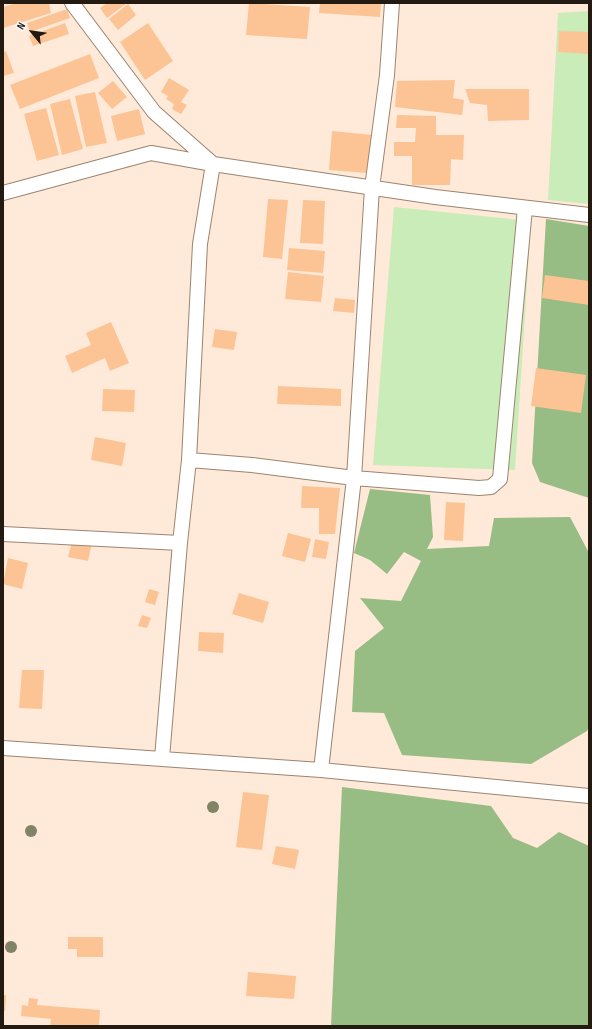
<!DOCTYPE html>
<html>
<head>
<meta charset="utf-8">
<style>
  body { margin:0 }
  #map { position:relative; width:592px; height:1029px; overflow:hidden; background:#ffe9d8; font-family:"Sofia Sans Condensed",sans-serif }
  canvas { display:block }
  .frame { position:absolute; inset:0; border:4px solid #231a12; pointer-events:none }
  .north { position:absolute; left:12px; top:12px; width:40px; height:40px; -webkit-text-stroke:3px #fbfbfb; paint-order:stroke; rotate:299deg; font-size:11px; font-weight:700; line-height:16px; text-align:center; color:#231a12 }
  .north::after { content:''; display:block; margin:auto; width:14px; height:18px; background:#231a12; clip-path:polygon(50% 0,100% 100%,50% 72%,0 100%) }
</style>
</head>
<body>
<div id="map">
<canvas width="592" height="1029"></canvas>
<div class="frame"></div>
<div class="north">N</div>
</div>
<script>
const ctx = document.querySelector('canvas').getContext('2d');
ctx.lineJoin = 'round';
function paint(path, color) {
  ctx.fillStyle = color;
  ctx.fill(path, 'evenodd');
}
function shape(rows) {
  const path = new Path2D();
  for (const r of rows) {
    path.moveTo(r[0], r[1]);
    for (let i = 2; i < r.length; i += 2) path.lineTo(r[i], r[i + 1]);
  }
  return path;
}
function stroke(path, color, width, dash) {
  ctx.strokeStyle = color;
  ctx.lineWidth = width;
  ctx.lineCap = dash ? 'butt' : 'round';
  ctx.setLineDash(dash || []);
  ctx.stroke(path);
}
paint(shape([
  [589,11,589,204,548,200,558,13],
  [394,207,531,221,515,470,373,465]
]), '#c9ecb8');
paint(shape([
  [546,219,589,226,589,498,540,482,532,463],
  [370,489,430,495,433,537,427,549,489,546,494,518,570,517,589,553,589,726,587,731,531,764,402,755,384,713,352,712,355,651,384,628,360,598,401,601,421,561,404,552,387,574,370,560,354,553],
  [342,787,491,806,513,838,537,848,559,832,589,846,589,1026,331,1026]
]), '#97bc84');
paint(shape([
  [17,3,49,3,51,13,3,28,3,7],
  [107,3,127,3,107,18,100,8],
  [249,3,310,7,307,39,246,35],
  [320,3,381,3,380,17,319,13],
  [128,4,136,15,118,30,109,19],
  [67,9,70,18,30,32,27,23],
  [65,23,69,34,33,46,29,36],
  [148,23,173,61,145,80,120,42],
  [559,31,589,32,589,54,558,52],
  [6,51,14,73,3,76,3,52],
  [90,54,99,78,20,109,10,85],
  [169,78,189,90,181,102,187,105,181,114,172,109,174,104,166,99,168,96,161,92],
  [455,80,453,98,464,100,462,115,395,107,397,81],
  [113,81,127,97,112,109,98,93],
  [465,89,529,89,529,120,488,121,487,105,470,103],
  [95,92,107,143,86,147,75,96],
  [70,99,83,149,62,155,50,104],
  [46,108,59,155,37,161,24,114],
  [139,109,145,134,117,141,111,116],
  [397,115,436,116,436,135,464,135,463,160,451,159,450,185,412,185,412,156,394,156,394,142,415,142,416,128,396,128],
  [332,131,372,135,368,173,329,170],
  [268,199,288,200,282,259,263,257],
  [303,200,325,201,323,244,300,243],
  [289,248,325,251,323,273,287,270],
  [288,272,324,276,321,302,285,299],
  [545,275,589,281,589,305,542,298],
  [335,298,355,300,354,313,333,311],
  [111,322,129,363,110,371,105,358,72,373,65,356,91,345,86,333],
  [215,329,237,332,234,350,212,347],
  [536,368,586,375,581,413,531,406],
  [278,386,341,389,341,406,277,404],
  [103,389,135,390,134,412,102,411],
  [95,437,126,443,122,466,91,460],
  [302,486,340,488,335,534,319,534,319,508,301,508],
  [446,502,465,503,463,541,444,540],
  [288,533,311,539,305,562,282,556],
  [73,538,92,543,88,561,68,557],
  [315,539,329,542,326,559,312,557],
  [8,558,28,563,22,589,3,584],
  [149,589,159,592,155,605,145,602],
  [239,593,269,602,263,623,232,614],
  [142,615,151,618,147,628,138,626],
  [199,632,224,633,223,653,198,651],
  [22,670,44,670,42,709,19,708],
  [243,792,269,795,262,850,236,847],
  [276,846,299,850,295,869,272,864],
  [68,937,103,937,103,957,77,957,77,949,68,949],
  [248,972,296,976,294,999,246,996],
  [3,995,6,995,5,1011,3,1011],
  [29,998,38,999,37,1005,100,1010,99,1026,50,1026,51,1019,21,1016,22,1005,28,1006]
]), '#fcc495');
const minor = shape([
  [72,3,154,112,213,164,435,197,589,215],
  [3,193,151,153,213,164,200,244,189,460,180,543,162,758],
  [189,460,252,465,354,478,479,488,491,487,500,479,525,208],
  [3,534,180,543],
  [3,748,321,770,589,796],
  [321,770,354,478,372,188,387,75,392,3]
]);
stroke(minor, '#9c8470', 16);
stroke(minor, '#fff', 14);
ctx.fillStyle = '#808366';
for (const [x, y] of [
  [213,807],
  [31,831],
  [11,947]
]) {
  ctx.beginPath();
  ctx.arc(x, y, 6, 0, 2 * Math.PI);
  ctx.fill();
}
</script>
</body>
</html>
